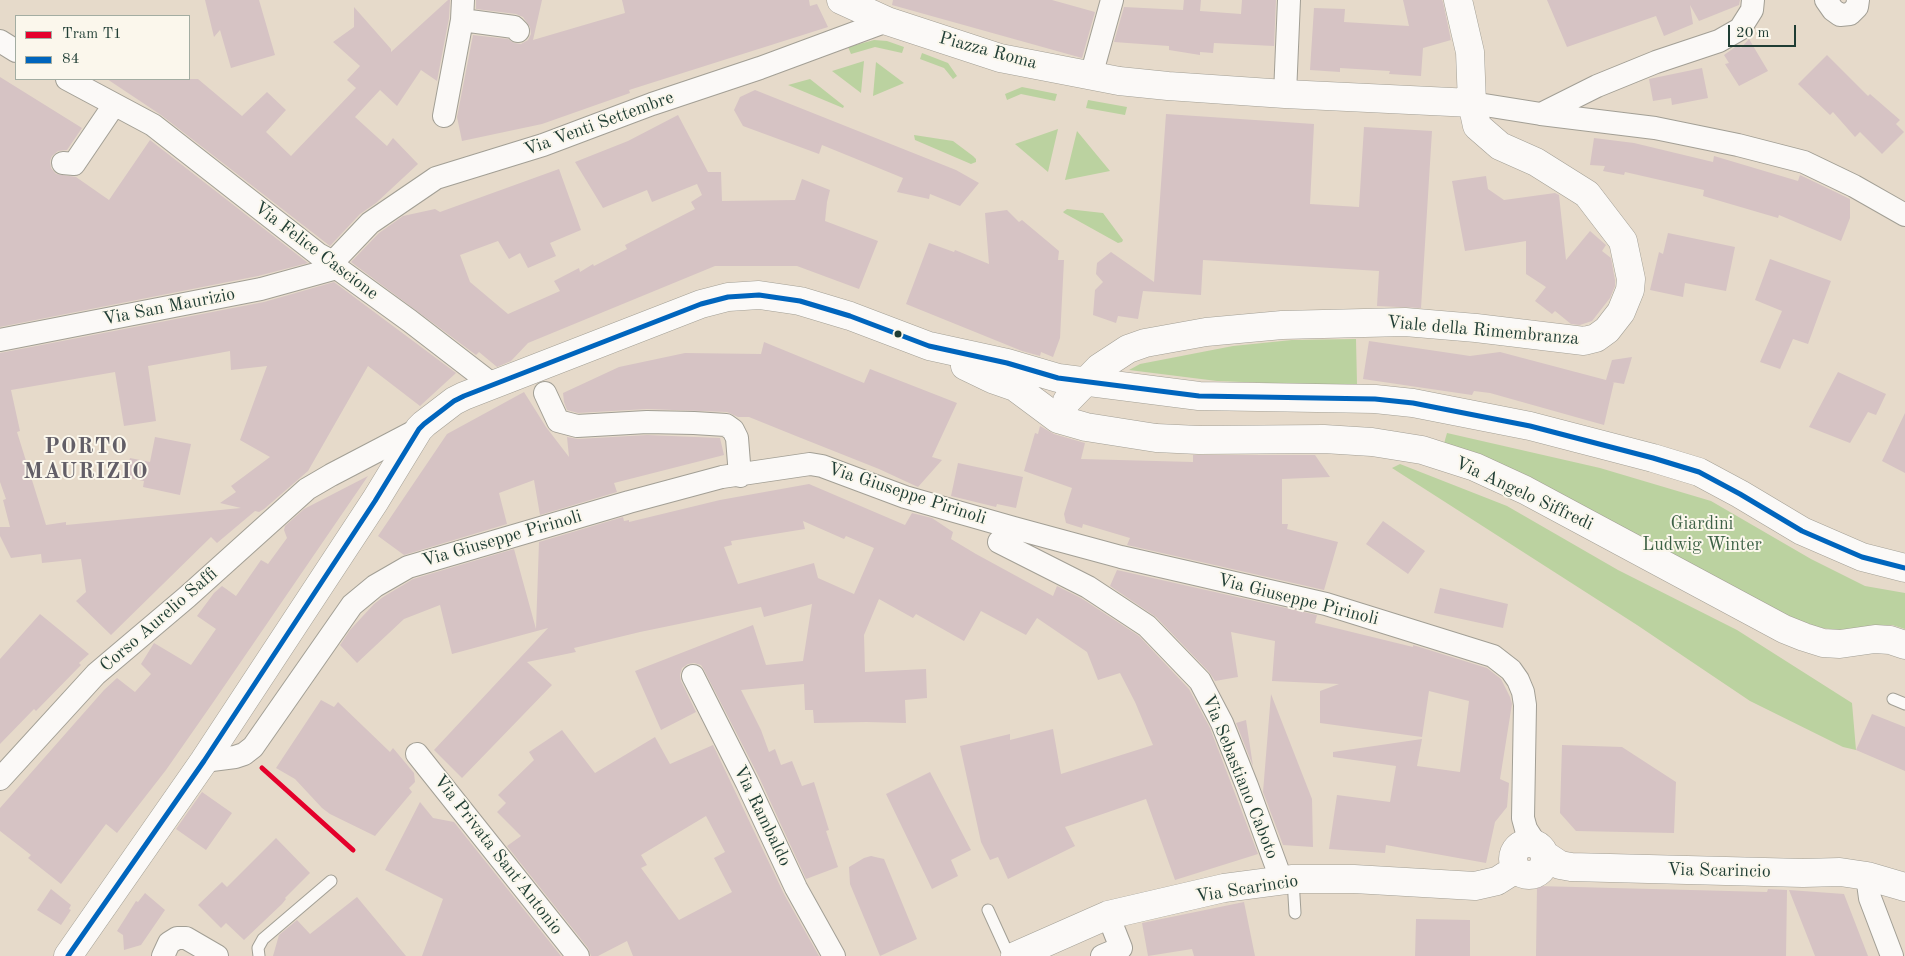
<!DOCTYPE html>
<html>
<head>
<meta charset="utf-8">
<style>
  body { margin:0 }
  #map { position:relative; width:1905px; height:956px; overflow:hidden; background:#e6daca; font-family:"Old Standard TT",serif }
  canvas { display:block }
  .legend { position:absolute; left:15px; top:15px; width:175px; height:65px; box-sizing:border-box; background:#fbf7ec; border:1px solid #a3ada2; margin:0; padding:6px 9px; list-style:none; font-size:15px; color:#1f3d34 }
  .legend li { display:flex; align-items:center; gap:10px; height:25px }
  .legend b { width:25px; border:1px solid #a3ada2 }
  .scale { position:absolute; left:1728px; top:25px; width:68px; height:22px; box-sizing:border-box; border:2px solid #1f3d34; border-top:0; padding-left:6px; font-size:15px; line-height:18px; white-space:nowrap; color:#1f3d34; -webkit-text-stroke:4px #fbf7ec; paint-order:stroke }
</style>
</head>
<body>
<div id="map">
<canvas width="1905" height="956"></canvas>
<ul class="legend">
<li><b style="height:6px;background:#e4002b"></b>Tram T1</li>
<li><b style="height:6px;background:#0065bd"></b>84</li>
</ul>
<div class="scale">20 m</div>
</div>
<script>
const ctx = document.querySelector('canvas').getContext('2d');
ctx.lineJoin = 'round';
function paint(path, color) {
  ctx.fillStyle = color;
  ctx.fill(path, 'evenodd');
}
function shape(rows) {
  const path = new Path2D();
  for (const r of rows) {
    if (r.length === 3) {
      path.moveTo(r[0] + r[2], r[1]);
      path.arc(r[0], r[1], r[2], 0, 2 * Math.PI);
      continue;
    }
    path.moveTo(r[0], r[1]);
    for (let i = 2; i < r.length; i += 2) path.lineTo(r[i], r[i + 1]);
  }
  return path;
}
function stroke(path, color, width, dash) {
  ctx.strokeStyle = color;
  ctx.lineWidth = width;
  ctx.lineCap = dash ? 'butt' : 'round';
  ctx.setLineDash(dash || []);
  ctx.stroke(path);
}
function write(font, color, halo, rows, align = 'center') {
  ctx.font = font + ' "Old Standard TT",serif';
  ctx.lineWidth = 4;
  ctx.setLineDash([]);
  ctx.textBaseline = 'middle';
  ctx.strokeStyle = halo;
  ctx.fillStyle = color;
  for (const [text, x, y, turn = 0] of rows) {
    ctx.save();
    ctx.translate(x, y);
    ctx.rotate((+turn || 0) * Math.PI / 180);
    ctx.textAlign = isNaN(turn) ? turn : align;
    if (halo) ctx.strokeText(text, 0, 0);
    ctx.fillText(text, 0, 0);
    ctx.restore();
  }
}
paint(shape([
  [874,40,887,41,904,47,902,53,875,47,851,54,848,47],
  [922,53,948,63,957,76,953,79,944,68,920,59],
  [864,61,861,93,832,71],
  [876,62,904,83,873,96],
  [810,79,844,106,843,108,788,85],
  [1022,87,1057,94,1055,101,1021,94,1007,100,1005,94],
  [1088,100,1127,107,1125,115,1086,108],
  [1058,129,1048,172,1015,144],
  [1077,131,1110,171,1065,180],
  [914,135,953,141,973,156,976,159,976,162,971,164,915,140],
  [1067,209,1103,213,1123,240,1122,242,1118,243,1064,213,1063,212],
  [1356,339,1357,384,1293,384,1217,381,1129,370,1140,364,1233,346,1292,340],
  [1447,433,1600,468,1711,501,1811,559,1865,586,1905,593,1905,629,1892,625,1839,630,1822,628,1801,622,1443,447],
  [1400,464,1507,506,1618,570,1737,630,1852,703,1856,750,1843,747,1750,701,1637,625,1392,468]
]), '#bbd2a0');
paint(shape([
  [205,0,259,0,275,55,231,68,220,30,214,37],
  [448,0,450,0,449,18,437,81,421,70,397,106,380,90,355,117,387,146,393,138,418,164,376,203,360,214,330,246,161,115,107,79,198,79,242,116,267,92,286,110,266,132,291,156,356,88,347,80,360,66,333,42,354,27,354,7,391,49,391,52],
  [476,0,542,0,533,40,625,13,622,0,809,0,810,6,817,4,828,27,629,90,630,93,542,124,462,141,457,117,473,35,508,39,514,43,521,44,528,40,531,34,530,27,523,17,516,14,476,9],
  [893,0,1052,0,1095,12,1082,58,892,5],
  [1184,0,1201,0,1200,11,1241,14,1242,0,1276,0,1274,46,1214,43,1213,53,1200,52,1200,55,1169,50,1169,46,1114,42,1124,7,1183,10],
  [1403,0,1442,0,1443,2,1451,40,1423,48,1421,76,1389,74,1390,71,1340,68,1340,72,1310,70,1314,8,1345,9,1344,22,1409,26],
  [1547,0,1740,0,1739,5,1699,21,1690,5,1693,24,1664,36,1656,16,1567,47],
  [1749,39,1768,71,1739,86,1725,64,1729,63,1724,55,1738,45,1741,48],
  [1827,55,1868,96,1870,94,1900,120,1896,124,1904,132,1882,154,1860,132,1855,137,1833,112,1830,115,1798,84],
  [1702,68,1708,98,1672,105,1671,98,1653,101,1649,79],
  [0,77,82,128,67,150,58,151,52,156,50,161,51,168,56,174,76,177,109,200,150,140,308,263,258,276,0,327],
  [755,90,956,170,979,183,960,206,930,194,929,199,897,192,903,178,822,145,819,154,743,126,734,110,740,97],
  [1166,114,1314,124,1310,204,1359,207,1364,127,1432,131,1421,308,1377,306,1379,271,1203,260,1201,295,1143,291,1138,319,1118,316,1116,323,1093,315,1095,290,1103,282,1096,274,1097,263,1111,252,1154,282],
  [678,115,708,172,721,172,722,201,795,200,802,179,830,190,827,202,825,221,878,241,859,289,797,266,715,266,528,343,511,361,497,367,479,352,476,355,351,262,379,233,403,216,435,209,440,212,559,169,581,230,550,243,556,256,528,268,520,253,509,259,498,241,460,255,470,282,508,314,560,291,554,281,579,268,580,272,593,264,594,266,627,249,625,245,695,209,691,202,702,195,697,184,652,202,647,190,603,208,575,162,628,141],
  [1594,138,1634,143,1713,162,1714,156,1798,181,1800,175,1850,199,1850,218,1841,241,1779,215,1778,218,1703,196,1704,190,1625,172,1624,175,1603,171,1605,166,1590,165],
  [1486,176,1488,189,1504,200,1555,193,1559,195,1566,260,1590,231,1606,245,1602,251,1611,258,1615,280,1615,286,1610,298,1592,321,1580,325,1571,324,1555,311,1552,314,1535,301,1546,287,1526,274,1526,241,1465,251,1452,181],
  [1007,210,1019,222,1022,220,1059,251,1058,260,1064,260,1060,338,1053,357,1041,352,1040,356,1022,351,906,304,929,243,954,252,955,250,989,264,985,213],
  [1668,233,1735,247,1726,291,1685,283,1683,297,1650,290,1659,252,1663,254],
  [1770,259,1831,281,1808,344,1793,339,1780,369,1760,362,1782,311,1755,300],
  [334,282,456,373,420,406,368,366,308,471,264,509,259,512,255,511,217,543,211,537,111,635,76,601,86,592,81,559,42,563,41,554,11,558,0,536,0,527,10,527,3,500,6,499,0,482,0,353,264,302],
  [230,351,231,370,267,366,240,440,270,457,231,486,236,492,220,503,241,508,66,525,66,522,46,525,17,432,20,431,11,390,115,372,124,426,156,421,148,366],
  [1369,341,1470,356,1500,352,1606,380,1612,360,1632,357,1624,384,1612,382,1614,382,1604,425,1490,393,1474,391,1472,395,1465,394,1363,379],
  [764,342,864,383,870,369,957,403,932,457,942,460,918,487,879,469,796,436,749,417,738,417,727,412,647,409,578,413,567,410,564,402,563,393,619,367,685,353,761,354],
  [1838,372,1886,394,1876,415,1868,412,1850,443,1809,427],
  [524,392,546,427,569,457,567,437,578,439,647,435,720,438,724,455,614,483,617,492,540,515,534,480,499,493,507,524,404,555,378,536,447,434],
  [1905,413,1905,473,1882,461],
  [1040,426,1054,434,1085,443,1081,459,1193,462,1193,455,1315,455,1330,477,1282,479,1282,524,1288,524,1287,529,1338,542,1324,590,1127,545,1130,538,1083,524,1082,528,1066,523,1064,514,1072,488,1024,471,1035,433,1038,434],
  [155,437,191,444,180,495,143,487,144,481,125,477,130,458,150,462],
  [958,463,1023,477,1016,508,997,504,996,507,951,496],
  [368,476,212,704,166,770,117,833,106,824,61,884,28,858,31,855,0,831,0,808,104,690,117,678,135,692,151,674,141,664,154,643,191,665,216,629,197,616,214,593,222,586,236,596,261,560,268,564,287,538,284,530,285,526,304,509],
  [809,484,905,525,912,513,932,518,953,532,951,539,976,554,1053,596,1057,586,1081,598,1139,636,1189,689,1210,728,1258,854,1175,880,1146,799,1065,827,1075,846,1008,879,998,857,990,860,981,842,960,746,1010,734,1010,740,1053,729,1061,774,1153,745,1135,702,1120,673,1098,680,1087,652,1037,618,1026,635,981,611,964,641,916,614,913,618,879,599,864,635,865,672,926,669,927,698,905,700,906,723,866,722,814,723,813,710,805,710,804,684,741,690,761,730,769,752,775,749,781,765,792,761,802,786,814,782,829,830,826,831,838,867,806,879,759,777,704,670,701,665,694,663,688,664,682,668,680,675,681,681,696,712,661,730,635,671,753,625,766,665,803,661,812,604,764,617,761,607,640,632,574,648,576,652,527,662,552,685,462,778,434,750,548,628,452,654,440,605,404,619,357,663,340,645,350,630,374,604,383,597,413,579,514,549,536,629,539,542,623,517,624,521,629,520,629,522,720,500],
  [803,521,844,539,846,536,874,548,854,594,818,578,814,563,738,584,724,547,732,545,731,541,805,529],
  [1383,521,1425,551,1408,574,1366,544],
  [1117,570,1317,615,1315,623,1413,647,1413,645,1487,668,1501,679,1510,697,1512,704,1500,779,1509,783,1507,807,1495,822,1486,863,1386,845,1385,853,1329,849,1337,795,1390,802,1396,766,1333,757,1333,752,1422,739,1417,766,1460,772,1469,701,1429,691,1422,737,1320,723,1320,691,1339,684,1272,681,1275,641,1231,632,1238,677,1215,681,1209,672,1156,617,1110,586],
  [1440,588,1508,604,1503,628,1434,613],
  [40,614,89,654,79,663,81,665,36,711,34,709,0,744,0,659],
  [1271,694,1312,799,1313,847,1283,845,1263,792],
  [321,700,334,707,338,702,390,752,393,748,414,773,415,782,409,788,412,792,375,836,330,814,322,808,295,779,276,768],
  [1872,714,1905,727,1905,771,1856,750],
  [1246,720,1253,766,1236,723],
  [562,730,595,773,655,737,670,764,713,745,784,894,819,956,633,956,627,941,598,956,591,956,588,948,507,846,521,836,497,812,506,803,498,795,534,760,529,752],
  [706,816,725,852,714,858,732,892,679,920,641,868,647,865,641,855],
  [1562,745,1622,747,1676,782,1674,833,1576,831,1560,813],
  [930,772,971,850,951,860,958,876,932,889,886,794],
  [202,792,232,813,206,850,176,829],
  [420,802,433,818,454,822,561,956,422,956,443,899,385,870],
  [276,838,310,873,285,898,286,899,282,904,244,940,226,923,221,928,198,905,222,882,227,887],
  [871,856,884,859,917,939,880,956,850,884,849,867,864,858],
  [1537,886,1767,892,1768,889,1787,890,1786,956,1536,956],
  [51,889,71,905,69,909,71,910,61,925,37,910],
  [1789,890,1844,894,1868,956,1815,956],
  [145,893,165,910,141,945,124,950,123,935,117,931,136,901,138,902],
  [357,897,406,956,273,956,279,935,297,920,310,934],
  [1244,902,1255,956,1194,956,1192,949,1148,956,1142,923],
  [1416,919,1470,920,1470,956,1415,956]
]), '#d6c3c4');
const lane = shape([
  [1893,699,1905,704],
  [1293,879,1295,913],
  [988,910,1009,956],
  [259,956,258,948,263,939,331,881]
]);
const street = shape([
  [1826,0,1833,10,1840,15,1850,14,1857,7,1858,0],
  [462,20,514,27,518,31],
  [0,41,16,51],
  [1091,76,1112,0],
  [67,79,153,125,318,254,333,262,337,268,410,321,493,385],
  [1285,94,1289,0],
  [1472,103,1541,114,1655,128,1738,145,1804,162,1854,186,1905,215],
  [1541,114,1597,86,1656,62,1719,41,1740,29,1752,10,1753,0],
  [444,116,462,20,463,0],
  [63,163,74,164,114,105],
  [333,262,370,223,436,178,543,145,652,104,760,68,887,21],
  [0,340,261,289,337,268],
  [545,393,558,421,577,426,647,422,694,423,726,425,733,430,737,438,740,476],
  [999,542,1088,587,1147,626,1200,681,1222,723,1247,786,1281,879],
  [693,676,747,783,796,888,834,956],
  [417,754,578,956],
  [204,761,235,757,244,754,253,747,352,605,375,586,408,567,629,502,722,477,810,464,822,466,905,497,1014,528,1121,557,1326,604,1493,656,1511,670,1518,680,1523,692,1525,705,1523,818,1526,829,1535,843],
  [0,779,96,674,187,597,307,489,331,475,419,429],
  [1867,876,1870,898,1892,956],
  [163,956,169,943,177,938,186,938,217,956],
  [1102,956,1121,948,1108,915]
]);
const secondary = shape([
  [841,0,887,21,1000,58,1119,81,1168,86,1285,94,1472,103],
  [1067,401,1099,368,1128,349,1145,343,1206,332,1282,325,1405,322,1476,328,1584,341,1596,338,1607,330,1621,312,1630,290,1631,279,1623,241,1587,194,1536,162,1500,146,1477,126,1472,103,1470,52,1458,0],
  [1529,859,16],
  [1545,855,1560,865,1571,867,1803,873,1840,872,1867,876,1905,887],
  [1015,956,1108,915,1224,888,1293,879,1354,879,1475,886,1497,881,1516,869]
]);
const primary = shape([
  [965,366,992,379,1015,387,1058,419,1086,427,1156,438,1199,440,1324,439,1372,442,1422,450,1475,467,1525,490,1784,629,1804,637,1823,643,1840,644,1875,639,1890,640,1905,645],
  [68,956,204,761,375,501,419,429,424,424,454,401,464,396,701,304,728,297,759,295,800,301,850,316,929,346,1007,363,1058,378,1199,396,1375,399,1413,403,1530,426,1653,458,1699,472,1740,494,1802,531,1862,557,1905,568]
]);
stroke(lane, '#a29f95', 13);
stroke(street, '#a29f95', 24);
stroke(secondary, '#a29f95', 29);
stroke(primary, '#a29f95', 29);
stroke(lane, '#fbf9f7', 11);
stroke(street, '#fbf9f7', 22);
stroke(secondary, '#fbf9f7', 28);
stroke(primary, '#fbf9f7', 28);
stroke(shape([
  [68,956,204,761,375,501,419,429,424,424,454,401,464,396,701,304,728,297,759,295,800,301,850,316,929,346,1007,363,1058,378,1199,396,1375,399,1413,403,1530,426,1653,458,1699,472,1740,494,1802,531,1862,557,1905,568]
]), '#0065bd', 5);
stroke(shape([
  [262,768,353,850]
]), '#e4002b', 5);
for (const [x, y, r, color] of [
  [898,334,4.5,"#1f3d34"]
]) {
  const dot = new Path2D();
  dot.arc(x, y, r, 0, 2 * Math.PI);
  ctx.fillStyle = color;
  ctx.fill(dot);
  stroke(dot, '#fbf7ec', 2);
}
write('18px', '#1f3d34', '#fbf7ec', [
  ["Piazza Roma",988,51,15],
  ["Via Venti Settembre",599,124,-20],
  ["Via Felice Cascione",316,251,37],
  ["Via San Maurizio",169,307,-11],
  ["Viale della Rimembranza",1483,331,5],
  ["Via Giuseppe Pirinoli",907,494,18],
  ["Via Angelo Siffredi",1524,494,25],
  ["Via Giuseppe Pirinoli",502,539,-16],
  ["Via Giuseppe Pirinoli",1298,600,14],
  ["Corso Aurelio Saffi",159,620,-41],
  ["Via Sebastiano Caboto",1240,777,68],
  ["Via Rambaldo",762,816,64],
  ["Via Privata Sant'Antonio",498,855,52],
  ["Via Scarincio",1719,871,1],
  ["Via Scarincio",1247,889,-9]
]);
write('18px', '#3d6146', '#fbf7ec', [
  ["Giardini",1702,524],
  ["Ludwig Winter",1702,545]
]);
ctx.letterSpacing = '1px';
write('bold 22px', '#625e67', '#fbf7ec', [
  ["PORTO",86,447],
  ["MAURIZIO",86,472]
]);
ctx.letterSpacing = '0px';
</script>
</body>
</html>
